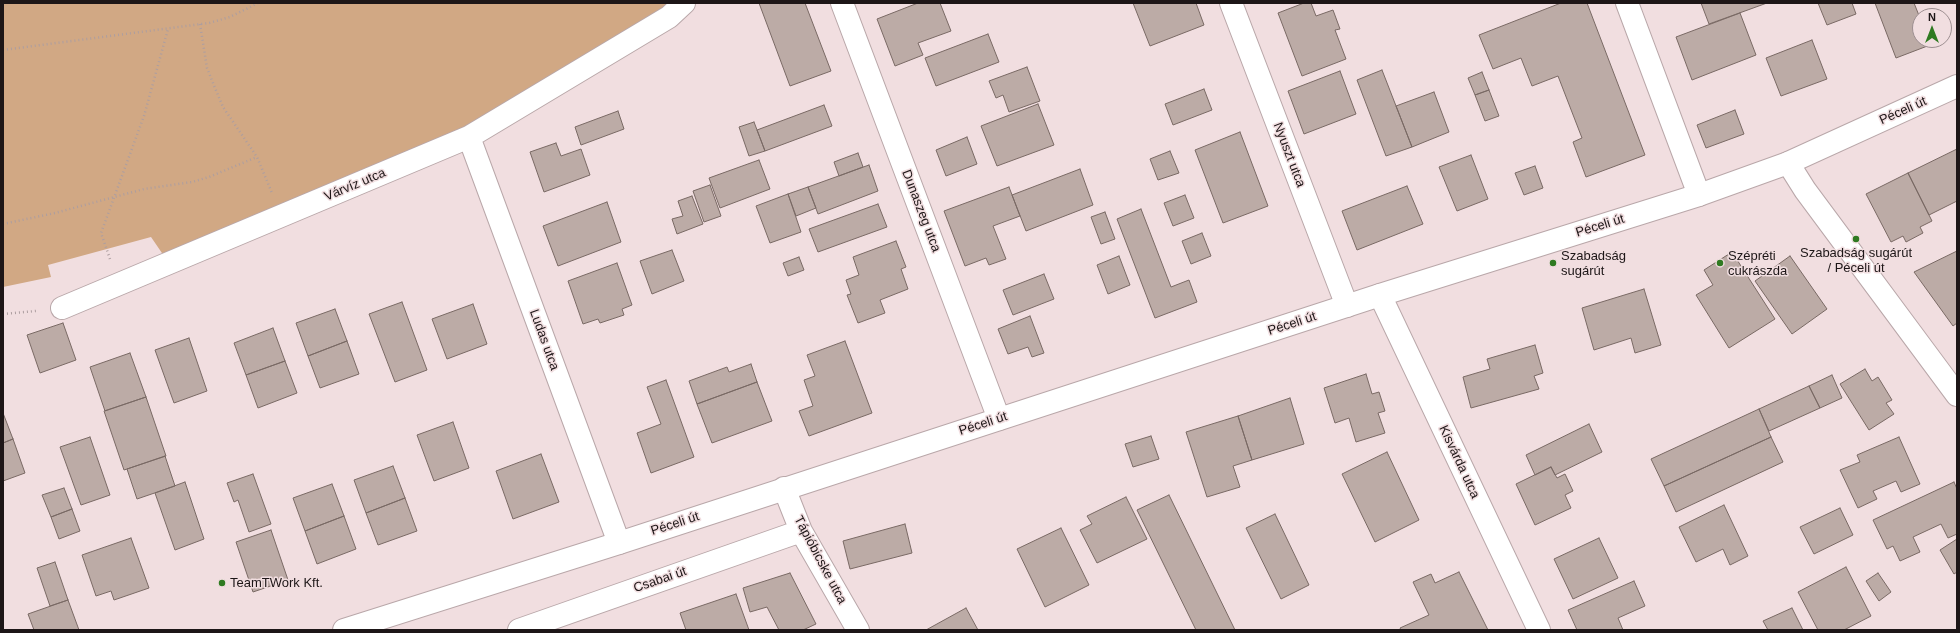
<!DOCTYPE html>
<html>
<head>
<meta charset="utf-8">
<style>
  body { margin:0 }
  #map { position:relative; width:1960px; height:633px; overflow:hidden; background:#f1dee0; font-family:Helvetica,sans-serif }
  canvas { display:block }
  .frame { position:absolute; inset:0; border:4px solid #1d1617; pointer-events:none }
  .north { position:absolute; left:1912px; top:8px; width:40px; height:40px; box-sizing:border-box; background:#f1dee0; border:1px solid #9c8e90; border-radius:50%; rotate:0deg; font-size:11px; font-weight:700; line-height:16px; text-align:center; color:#1d1617 }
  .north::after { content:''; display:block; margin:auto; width:14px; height:18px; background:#2f7a21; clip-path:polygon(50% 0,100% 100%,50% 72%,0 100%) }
</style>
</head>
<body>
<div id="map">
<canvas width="1960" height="633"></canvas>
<div class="frame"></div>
<div class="north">N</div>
</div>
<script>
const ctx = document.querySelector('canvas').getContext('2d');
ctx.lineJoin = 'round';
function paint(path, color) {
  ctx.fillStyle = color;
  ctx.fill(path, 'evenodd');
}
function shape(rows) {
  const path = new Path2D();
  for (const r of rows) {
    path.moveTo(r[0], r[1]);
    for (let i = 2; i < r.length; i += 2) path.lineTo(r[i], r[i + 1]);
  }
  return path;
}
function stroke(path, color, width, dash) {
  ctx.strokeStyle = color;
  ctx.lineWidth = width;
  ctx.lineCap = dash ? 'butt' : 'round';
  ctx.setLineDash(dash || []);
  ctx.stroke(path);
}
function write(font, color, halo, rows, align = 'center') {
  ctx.font = font + ' Helvetica,sans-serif';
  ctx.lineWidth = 3;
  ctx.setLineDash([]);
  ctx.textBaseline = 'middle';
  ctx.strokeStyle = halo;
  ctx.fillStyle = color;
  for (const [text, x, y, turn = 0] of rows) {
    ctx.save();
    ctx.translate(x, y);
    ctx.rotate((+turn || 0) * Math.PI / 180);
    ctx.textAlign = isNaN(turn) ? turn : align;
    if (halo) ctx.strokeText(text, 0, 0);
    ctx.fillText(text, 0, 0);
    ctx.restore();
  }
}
paint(shape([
  [3,3,668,3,662,8,471,124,164,256,151,237,48,265,51,277,3,287]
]), '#d1a884');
const building = shape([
  [759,3,805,3,831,71,790,86,759,3],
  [918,3,940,3,951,31,918,43,923,55,895,66,877,19,918,3],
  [1133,3,1196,3,1204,25,1150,46,1133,3],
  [1304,3,1311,3,1316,16,1333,10,1340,29,1335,30,1346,59,1302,76,1278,13,1304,3],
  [1561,3,1587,3,1645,155,1586,177,1573,142,1582,138,1558,76,1532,86,1521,58,1493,69,1479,35,1561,3],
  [1701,3,1767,3,1709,24,1701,3],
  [1818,3,1852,3,1856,14,1827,25,1818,3],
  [1875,3,1914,3,1920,18,1920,40,1929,40,1930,45,1896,58,1875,3],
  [1740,13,1756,55,1692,80,1676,37,1740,13],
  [988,34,999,62,936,86,925,58,988,34],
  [1812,40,1827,79,1781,96,1766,58,1812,40],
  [1027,67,1040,101,1009,112,1003,95,996,98,989,81,1027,67],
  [1382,70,1412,147,1386,156,1357,80,1382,70],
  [1340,71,1356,114,1304,134,1288,91,1340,71],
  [1482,72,1489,90,1475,95,1468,78,1482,72],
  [1204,89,1212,110,1173,125,1165,104,1204,89],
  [1489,90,1499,116,1485,121,1475,95,1489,90],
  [1434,92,1449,132,1412,147,1396,106,1434,92],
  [1038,104,1054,145,997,166,981,126,1038,104],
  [824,105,832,126,765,151,757,130,824,105],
  [1735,110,1744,134,1706,148,1697,125,1735,110],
  [618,111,624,129,581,145,575,127,618,111],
  [754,122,765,151,749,156,739,127,754,122],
  [1240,132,1268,206,1223,223,1195,150,1240,132],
  [967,137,977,164,946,176,936,150,967,137],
  [556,143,561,156,581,149,590,175,544,192,530,152,556,143],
  [1957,149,1957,201,1929,215,1908,173,1957,149],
  [1170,151,1179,173,1158,180,1150,159,1170,151],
  [858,153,863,167,839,176,834,162,858,153],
  [1471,155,1488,199,1457,211,1439,167,1471,155],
  [759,160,770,189,720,208,709,178,759,160],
  [869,165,878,191,818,214,808,187,869,165],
  [1535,166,1543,188,1524,195,1515,173,1535,166],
  [1080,169,1093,205,1026,231,1012,195,1080,169],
  [1908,173,1932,221,1920,227,1923,233,1906,242,1903,236,1891,242,1866,194,1908,173],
  [710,185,721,216,704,222,693,191,710,185],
  [1407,186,1423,224,1357,250,1342,211,1407,186],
  [808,187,816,208,796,216,788,194,808,187],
  [1009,187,1020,216,993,226,1006,259,989,265,986,258,965,266,944,211,1009,187],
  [788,194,801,232,770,243,756,206,788,194],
  [1185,195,1194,218,1173,226,1164,203,1185,195],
  [692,196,703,224,677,234,672,219,683,216,678,201,692,196],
  [607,202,621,242,558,266,543,226,607,202],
  [878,204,887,227,818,252,809,229,878,204],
  [1141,209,1171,287,1189,280,1197,302,1155,318,1117,219,1141,209],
  [1105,212,1115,239,1101,244,1091,217,1105,212],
  [1202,233,1211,256,1191,264,1182,241,1202,233],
  [896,241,906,267,901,269,908,289,880,300,885,313,858,323,847,295,851,294,846,280,859,275,853,257,896,241],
  [672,250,684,281,652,294,640,261,672,250],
  [1957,251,1957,323,1953,326,1914,272,1957,251],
  [1732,252,1775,319,1729,348,1696,295,1713,285,1704,270,1732,252],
  [1119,256,1130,285,1108,294,1097,265,1119,256],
  [1790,256,1827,309,1792,334,1755,281,1790,256],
  [799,257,804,270,788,276,783,263,799,257],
  [617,263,632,305,622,309,624,315,600,323,598,319,583,324,568,281,617,263],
  [1044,274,1054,299,1013,315,1003,290,1044,274],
  [1644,289,1661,345,1635,353,1631,338,1594,350,1582,308,1644,289],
  [402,302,427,370,395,382,369,314,402,302],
  [473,304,487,344,447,359,432,319,473,304],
  [335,309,347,341,308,356,296,323,335,309],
  [1030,316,1044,353,1032,357,1028,347,1008,354,998,329,1030,316],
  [63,323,76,360,40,373,27,335,63,323],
  [273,328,285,361,246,375,234,343,273,328],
  [189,338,207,391,174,403,155,350,189,338],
  [347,341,359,374,320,388,308,356,347,341],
  [845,341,872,413,809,436,799,411,813,406,804,380,815,376,807,355,845,341],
  [1535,345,1543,373,1534,376,1539,389,1471,408,1463,377,1490,369,1487,359,1535,345],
  [130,353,146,397,105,411,90,367,130,353],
  [285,361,297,393,258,408,246,375,285,361],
  [751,364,757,382,697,404,689,381,727,367,729,372,751,364],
  [1865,369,1872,381,1878,377,1892,400,1886,403,1894,414,1869,430,1840,384,1865,369],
  [1366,374,1372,394,1379,392,1385,411,1378,413,1385,433,1356,442,1349,418,1335,423,1324,388,1366,374],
  [1832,375,1842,398,1820,408,1809,386,1832,375],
  [666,380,694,457,651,473,637,433,661,424,647,387,666,380],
  [757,382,772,421,712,443,697,404,757,382],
  [1809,386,1820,408,1769,431,1759,409,1809,386],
  [146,397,166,456,124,470,104,411,146,397],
  [1290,398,1304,444,1252,460,1238,416,1290,398],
  [1759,409,1771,437,1664,486,1651,459,1759,409],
  [3,413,13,439,3,443,3,413],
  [1238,416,1252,460,1233,466,1240,487,1207,497,1186,432,1238,416],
  [453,422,469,468,434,481,417,435,453,422],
  [1589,424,1602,452,1555,475,1551,467,1535,475,1526,455,1589,424],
  [1151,436,1159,459,1133,467,1125,444,1151,436],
  [90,437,110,495,81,505,60,447,90,437],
  [1771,437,1783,462,1676,512,1664,486,1771,437],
  [1899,437,1920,484,1901,492,1896,481,1873,491,1877,499,1858,508,1840,470,1860,462,1857,455,1899,437],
  [13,439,25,473,3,481,3,443,13,439],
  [1387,452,1419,520,1375,542,1342,474,1387,452],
  [541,454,559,502,513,519,496,471,541,454],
  [165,456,175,486,137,499,127,469,165,456],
  [393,466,405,498,366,513,354,480,393,466],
  [1551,467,1557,478,1565,474,1573,491,1565,495,1571,508,1535,525,1516,484,1551,467],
  [253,474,271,524,249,532,238,500,234,502,227,483,253,474],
  [185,482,204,539,175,550,155,493,185,482],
  [1954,482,1957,489,1957,534,1948,538,1941,524,1913,537,1920,552,1900,561,1893,546,1887,549,1873,520,1954,482],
  [332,484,344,516,305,531,293,498,332,484],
  [64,488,72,509,51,517,42,495,64,488],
  [1169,495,1235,630,1196,630,1137,510,1169,495],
  [1126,497,1147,539,1097,563,1080,530,1092,524,1087,516,1126,497],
  [405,498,417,531,378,545,366,513,405,498],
  [1724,505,1748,556,1730,565,1723,549,1696,562,1679,527,1724,505],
  [1840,508,1853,535,1814,554,1800,527,1840,508],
  [72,509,80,531,59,539,51,517,72,509],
  [1275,514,1309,585,1281,599,1246,528,1275,514],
  [344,516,356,549,317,564,305,531,344,516],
  [905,524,912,553,850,569,843,541,905,524],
  [1061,528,1089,585,1045,607,1017,549,1061,528],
  [271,530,288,580,253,592,236,542,271,530],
  [131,538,149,588,114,600,111,591,96,596,82,555,131,538],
  [1599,538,1618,578,1573,599,1554,559,1599,538],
  [1957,539,1957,572,1954,574,1940,550,1957,539],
  [55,562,68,600,50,606,37,568,55,562],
  [1846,567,1871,616,1844,630,1818,630,1798,592,1846,567],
  [1459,572,1488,630,1401,630,1400,628,1429,615,1413,582,1431,574,1435,583,1459,572],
  [790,573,816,624,803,630,779,630,767,607,750,612,743,588,790,573],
  [1878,573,1891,592,1879,601,1866,581,1878,573],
  [1634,581,1645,606,1618,618,1623,630,1577,630,1568,610,1634,581],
  [736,594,749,630,686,630,680,613,736,594],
  [68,600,79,630,34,630,28,614,68,600],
  [966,608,978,630,926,630,966,608],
  [1792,608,1803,630,1768,630,1763,621,1792,608]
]);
paint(building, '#bcaba6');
stroke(building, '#796964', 1);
const minor = shape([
  [842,3,999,419],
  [1231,3,1347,306],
  [1627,3,1699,195],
  [469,137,619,543],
  [1788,163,1805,190,1957,395],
  [1380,295,1539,630],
  [62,308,469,137,669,17,684,3],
  [784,488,801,531,858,630],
  [519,630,801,531]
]);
const major = shape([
  [344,630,619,543,1380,295,1699,195,1788,163,1957,86]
]);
stroke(minor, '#b9a7a9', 24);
stroke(major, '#b9a7a9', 24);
stroke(shape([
  [200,24,207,68,215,88,223,107,257,157,272,193],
  [3,50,209,23,230,17,258,3],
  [3,224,55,213,144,189,192,182,209,177,257,157],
  [110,259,101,233,144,116,168,29],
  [3,314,36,311]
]), '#ad9ea0', 2.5, [1, 3]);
stroke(minor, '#fff', 22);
stroke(major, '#fff', 22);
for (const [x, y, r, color] of [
  [1856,239,4,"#2f7a21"],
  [1553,263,4,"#2f7a21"],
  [1720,263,4,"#2f7a21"],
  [222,583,4,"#2f7a21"]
]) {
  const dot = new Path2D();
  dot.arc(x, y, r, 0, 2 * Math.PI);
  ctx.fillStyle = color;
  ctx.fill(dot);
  stroke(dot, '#f1dee0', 1.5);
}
write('13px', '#1d1617', '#f1dee0', [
  ["Péceli út",1903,111,-24],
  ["Nyuszt utca",1289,155,69],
  ["Várvíz utca",355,185,-23],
  ["Dunaszeg utca",921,211,69],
  ["Péceli út",1600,226,-17],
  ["Péceli út",1292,324,-18],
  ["Ludas utca",544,340,70],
  ["Péceli út",983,424,-18],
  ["Kisvárda utca",1459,462,65],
  ["Péceli út",675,524,-18],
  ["Tápióbicske utca",820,560,62],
  ["Csabai út",660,580,-19]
]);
write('13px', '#1d1617', '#f1dee0', [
  ["Szabadság sugárút",1856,253,"center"],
  ["/ Péceli út",1856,268,"center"],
  ["Szabadság",1561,256],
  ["sugárút",1561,271],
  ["Szépréti",1728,256],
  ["cukrászda",1728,271],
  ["TeamTWork Kft.",230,583]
], 'left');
</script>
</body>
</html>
